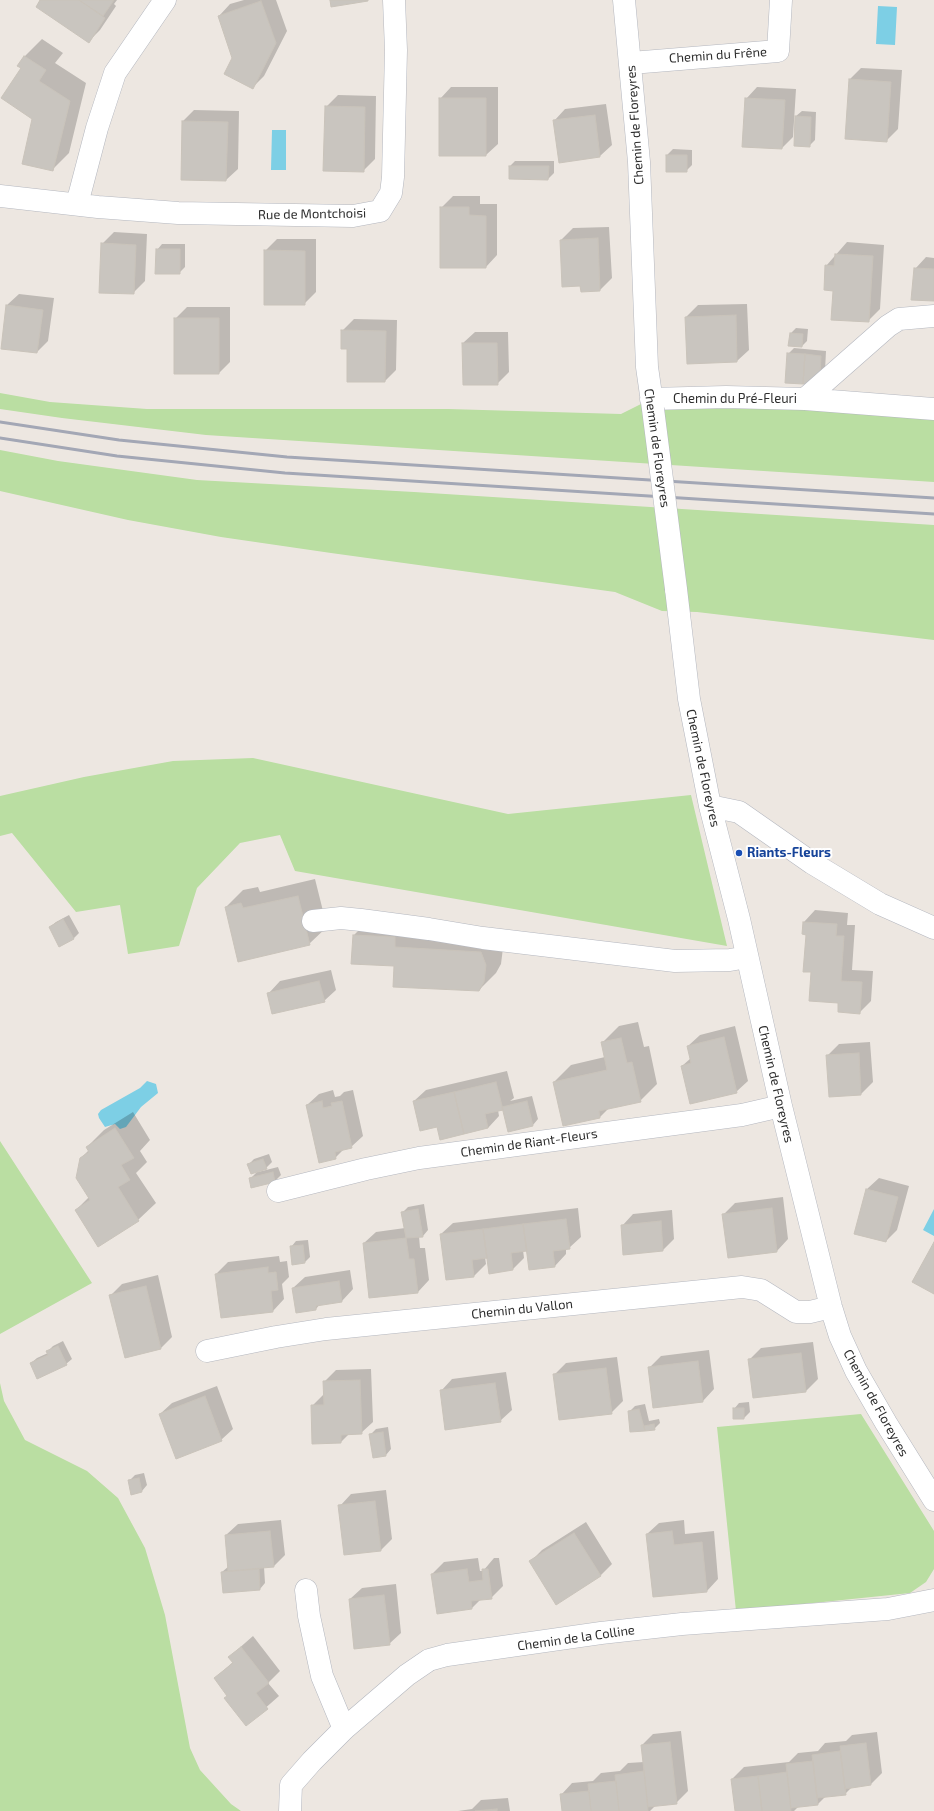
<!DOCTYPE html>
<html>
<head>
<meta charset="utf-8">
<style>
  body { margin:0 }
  canvas { display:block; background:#ede7e1 }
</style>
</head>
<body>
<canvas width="934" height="1811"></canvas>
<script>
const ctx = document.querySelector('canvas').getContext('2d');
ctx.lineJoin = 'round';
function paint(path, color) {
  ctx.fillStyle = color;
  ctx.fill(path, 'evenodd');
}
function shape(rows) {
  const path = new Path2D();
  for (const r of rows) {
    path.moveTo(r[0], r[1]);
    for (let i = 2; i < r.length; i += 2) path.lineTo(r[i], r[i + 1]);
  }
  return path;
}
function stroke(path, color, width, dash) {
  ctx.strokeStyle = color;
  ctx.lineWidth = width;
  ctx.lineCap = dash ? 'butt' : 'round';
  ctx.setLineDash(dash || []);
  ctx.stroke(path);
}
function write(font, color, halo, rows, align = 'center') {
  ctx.font = font + ' "Exo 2",sans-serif';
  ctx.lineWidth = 4;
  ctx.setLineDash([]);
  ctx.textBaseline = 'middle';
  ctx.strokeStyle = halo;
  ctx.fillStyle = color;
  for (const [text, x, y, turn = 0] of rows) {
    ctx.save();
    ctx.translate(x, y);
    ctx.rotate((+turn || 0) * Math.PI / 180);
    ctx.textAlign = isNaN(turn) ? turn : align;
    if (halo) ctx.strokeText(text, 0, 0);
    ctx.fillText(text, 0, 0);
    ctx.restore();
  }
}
paint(shape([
  [0,393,50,402,147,409,448,409,621,414,651,399,934,409,934,482,206,435,62,418,0,409],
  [0,450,58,461,197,480,414,492,934,525,934,640,697,612,662,611,615,592,331,553,221,537,128,520,0,491],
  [253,758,508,814,691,795,727,946,295,871,280,835,240,843,197,888,179,946,128,954,120,905,76,912,12,833,0,836,0,796,84,777,173,761],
  [0,1141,92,1283,0,1334],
  [0,1383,4,1401,25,1440,87,1471,118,1498,145,1548,165,1615,190,1748,200,1770,231,1804,241,1811,0,1811],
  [861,1414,934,1531,934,1569,926,1582,910,1593,736,1611,717,1427]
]), '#badea2');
paint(shape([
  [878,6,897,7,895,45,876,44],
  [272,130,286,130,286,170,271,170],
  [147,1081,156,1084,158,1093,141,1107,126,1127,120,1129,115,1124,105,1127,99,1118,98,1114,101,1110,140,1088],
  [934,1209,934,1236,923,1230]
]), '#7dcfe5');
paint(shape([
  [41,0,117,0,114,4,116,6,100,30,89,41],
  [244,0,276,0,287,31,264,76,252,88,233,58,219,16,230,4],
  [42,39,63,53,55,63,86,83,69,153,52,170,34,118,22,67,19,66,25,56],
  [861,68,902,70,898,129,887,140,850,79],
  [451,87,498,87,498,144,486,155,440,155,440,99],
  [757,87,796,89,793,137,782,148,746,99],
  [338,95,376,96,375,159,363,171,326,107],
  [606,104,612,145,600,156,560,162,554,121,565,109],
  [194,110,239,111,238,169,226,180,183,121],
  [802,111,816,112,815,140,809,146,796,116],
  [673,149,692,150,692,165,686,171,667,155],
  [515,161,554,161,554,173,548,179,510,166],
  [453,196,480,196,480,204,497,204,497,255,486,267,441,208],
  [609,227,612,278,600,290,582,291,581,285,561,240,573,228],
  [114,232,147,234,145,281,133,293,102,244],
  [277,239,316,239,316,292,304,304,265,251],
  [847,242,884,245,880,309,868,321,834,290,826,266],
  [162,244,185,244,185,267,179,273,157,250],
  [926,257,934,258,934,300,915,269],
  [19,294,54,298,48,341,37,352,7,305],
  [747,304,749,350,737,361,686,317,698,305],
  [187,307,230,307,230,362,219,373,175,319],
  [354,319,397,320,396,370,385,381,348,348,342,331],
  [796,328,808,329,807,341,802,346,790,334],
  [475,332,508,332,509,372,497,384,463,343],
  [794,348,826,351,825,371,819,377,788,354],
  [315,879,327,927,309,944,226,907,243,890,258,887,260,892],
  [815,910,848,913,847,925,855,925,852,970,873,971,871,1001,859,1013,839,1002,812,971,807,934,803,934,804,922],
  [69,915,79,933,73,939,50,927,56,922],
  [371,918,503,948,501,964,496,973,479,990,395,966,354,935],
  [331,970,336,990,324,1001,269,993,280,981],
  [638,1022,644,1047,649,1046,657,1084,640,1101,609,1108,600,1117,554,1082,571,1065,605,1057,602,1043,619,1026],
  [735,1026,748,1081,736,1092,682,1066,691,1058,688,1046,700,1035],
  [870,1042,873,1082,861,1094,827,1056,839,1044],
  [507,1071,514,1098,510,1101,532,1096,538,1119,533,1125,509,1131,503,1109,498,1110,499,1116,488,1128,438,1126,414,1101,426,1090],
  [333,1090,335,1097,340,1096,344,1092,353,1090,363,1136,351,1147,344,1149,335,1158,307,1105,319,1094],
  [133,1112,150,1140,140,1151,147,1162,136,1173,156,1203,138,1220,98,1245,76,1210,89,1197,81,1158,89,1150,87,1147,104,1130],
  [269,1154,272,1162,266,1168,258,1171,258,1172,278,1167,281,1175,275,1181,250,1179,258,1171,249,1164,254,1159],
  [879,1178,909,1186,897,1230,886,1241,867,1189],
  [783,1197,788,1239,777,1251,723,1215,735,1203],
  [424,1204,428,1230,423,1236,419,1236,420,1248,425,1248,429,1280,418,1292,364,1243,376,1232,405,1228,402,1213,408,1207],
  [578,1208,581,1237,569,1248,566,1249,566,1254,555,1266,527,1249,523,1250,524,1258,513,1269,488,1257,485,1257,486,1264,474,1276,447,1279,441,1234,453,1223],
  [672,1210,674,1239,663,1250,622,1226,633,1214],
  [308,1240,310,1257,305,1262,291,1247,296,1241],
  [279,1256,280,1262,287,1261,289,1277,282,1284,284,1299,273,1311,216,1274,228,1262],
  [350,1270,353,1289,342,1301,320,1304,316,1309,293,1288,305,1277],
  [158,1275,172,1337,161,1348,111,1295,122,1284],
  [63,1341,72,1359,66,1364,31,1363,37,1358,48,1353,48,1351,53,1346],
  [813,1342,818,1379,806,1391,754,1397,749,1360,761,1348],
  [709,1350,714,1389,703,1401,649,1368,661,1356],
  [617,1357,623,1401,611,1413,554,1375,566,1363],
  [371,1369,373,1422,361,1433,349,1434,341,1442,312,1406,324,1394,324,1382,336,1370],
  [506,1372,512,1410,500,1421,441,1391,452,1379],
  [217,1386,233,1429,221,1440,160,1414,172,1403],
  [749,1402,750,1412,744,1418,734,1409,739,1403],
  [645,1404,649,1421,659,1419,660,1423,654,1429,631,1431,629,1412,635,1406],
  [388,1427,391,1449,386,1455,370,1435,376,1429],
  [144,1473,147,1485,142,1491,129,1481,135,1475],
  [386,1490,392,1539,381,1550,340,1506,351,1494],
  [281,1520,285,1555,273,1567,264,1567,265,1583,260,1589,222,1572,229,1566,226,1535,238,1524],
  [684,1520,685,1534,714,1531,718,1579,707,1591,647,1534,659,1523],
  [586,1522,612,1564,601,1575,557,1603,530,1562,542,1550],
  [478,1558,480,1571,483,1571,494,1558,499,1558,503,1586,491,1598,481,1599,472,1608,432,1574,444,1562],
  [396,1584,401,1633,389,1644,350,1599,362,1588],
  [253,1636,280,1671,268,1683,279,1696,246,1725,228,1696,215,1678,233,1662,229,1657],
  [681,1731,688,1791,676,1803,656,1805,650,1811,563,1811,561,1795,572,1783,593,1781,601,1773,620,1771,628,1763,644,1762,642,1745,653,1734],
  [877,1732,882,1773,871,1784,852,1787,845,1794,826,1796,818,1804,799,1806,794,1811,736,1811,732,1779,744,1767,789,1762,798,1753,818,1751,825,1743,846,1741,852,1735],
  [508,1798,510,1811,458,1811,472,1809,481,1800]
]), '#0003');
const building = shape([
  [40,0,79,0,105,18,89,43,36,7,40,0],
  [79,0,114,0,103,16,79,0],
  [330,0,368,0,368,1,331,7,330,0],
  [261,1,276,43,253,89,224,74,232,58,218,16,261,1],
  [24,56,46,70,39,81,70,101,53,171,22,164,32,119,1,98,21,68,17,66,24,56],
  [849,79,891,82,887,142,845,139,849,79],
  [439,98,486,98,486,156,439,156,439,98],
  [745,98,785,100,782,149,742,147,745,98],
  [325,106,365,107,364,172,323,171,325,106],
  [595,115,600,157,559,163,553,120,595,115],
  [795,116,811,117,810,147,794,146,795,116],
  [182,121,228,122,226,181,181,180,182,121],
  [666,155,687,155,687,172,666,172,666,155],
  [509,166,549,166,548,180,509,179,509,166],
  [440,207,469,207,469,215,486,216,486,268,440,268,440,207],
  [598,238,600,291,581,292,580,286,562,287,560,240,598,238],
  [101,243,136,245,134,294,99,293,101,243],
  [156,249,180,249,180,274,155,274,156,249],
  [264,250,305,251,305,305,264,305,264,250],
  [835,254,873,256,869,322,831,320,833,291,824,290,825,265,834,266,835,254],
  [914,268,934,269,934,301,911,300,914,268],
  [6,305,43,310,37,353,1,349,6,305],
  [736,315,737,362,687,364,685,317,736,315],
  [174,318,219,318,219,374,174,374,174,318],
  [341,330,386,331,385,382,347,382,347,349,341,349,341,330],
  [790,333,803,334,802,347,788,346,790,333],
  [462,343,497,343,498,385,463,385,462,343],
  [787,353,805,354,803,384,785,383,787,353],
  [805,354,821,356,820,377,812,384,803,384,805,354],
  [298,896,310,945,238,962,225,907,241,903,243,908,298,896],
  [63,919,74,939,59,947,49,927,63,919],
  [803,922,837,924,836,936,844,936,841,981,862,982,860,1014,838,1012,838,1003,809,1001,811,972,803,972,806,935,802,934,803,922],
  [353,935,395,937,395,947,481,952,486,965,484,982,479,991,393,987,394,966,351,964,353,935],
  [319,981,325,1002,272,1014,267,993,319,981],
  [724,1037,737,1093,690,1104,681,1066,691,1063,687,1046,724,1037],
  [621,1038,627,1063,632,1062,641,1102,599,1111,600,1118,563,1126,553,1082,607,1070,601,1042,621,1038],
  [859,1053,861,1095,829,1097,826,1055,859,1053],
  [496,1082,503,1110,485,1114,488,1128,464,1134,454,1092,496,1082],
  [454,1092,464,1134,440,1140,437,1127,420,1131,413,1101,454,1092],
  [322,1101,323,1108,332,1106,331,1103,342,1101,352,1148,335,1152,336,1159,319,1163,306,1105,322,1101],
  [527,1101,533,1126,508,1132,502,1107,527,1101],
  [115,1128,134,1158,121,1165,130,1180,118,1187,139,1221,98,1247,75,1210,90,1200,76,1178,80,1158,89,1152,86,1147,115,1128],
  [263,1159,267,1169,251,1174,247,1164,263,1159],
  [273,1172,275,1182,251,1188,249,1178,273,1172],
  [866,1189,898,1197,886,1242,854,1234,866,1189],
  [772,1208,777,1252,728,1258,722,1214,772,1208],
  [418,1209,423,1237,406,1238,401,1212,418,1209],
  [566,1219,570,1249,553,1251,555,1267,529,1270,523,1224,566,1219],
  [661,1221,663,1251,623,1255,621,1225,661,1221],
  [523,1224,527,1251,511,1253,513,1270,489,1274,483,1229,523,1224],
  [483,1229,487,1258,472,1260,474,1277,446,1280,440,1234,483,1229],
  [406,1238,409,1259,414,1259,418,1293,369,1298,363,1243,406,1238],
  [934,1242,934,1294,912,1282,934,1242],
  [303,1245,305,1263,292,1265,290,1246,303,1245],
  [268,1267,268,1273,276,1272,278,1290,271,1291,273,1312,221,1318,215,1274,268,1267],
  [339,1281,342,1302,316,1306,316,1310,296,1313,292,1288,339,1281],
  [146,1286,161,1349,125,1358,109,1295,146,1286],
  [58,1346,67,1365,37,1379,30,1363,48,1355,46,1351,58,1346],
  [801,1353,806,1392,753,1398,748,1359,801,1353],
  [698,1361,703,1402,653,1408,648,1367,698,1361],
  [606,1368,612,1414,559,1420,553,1374,606,1368],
  [360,1380,362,1434,341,1435,341,1443,312,1444,311,1405,324,1405,323,1381,360,1380],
  [495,1383,501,1422,445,1430,440,1390,495,1383],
  [205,1396,222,1441,176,1459,159,1414,205,1396],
  [733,1408,744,1408,744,1419,733,1419,733,1408],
  [639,1409,645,1431,630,1432,628,1411,639,1409],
  [654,1424,655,1430,645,1431,644,1426,654,1424],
  [383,1432,386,1456,373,1458,369,1434,383,1432],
  [139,1478,142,1492,131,1495,128,1480,139,1478],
  [375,1501,381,1551,344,1555,338,1505,375,1501],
  [270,1531,274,1567,228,1571,225,1535,270,1531],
  [672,1531,674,1545,702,1542,707,1592,653,1597,646,1534,672,1531],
  [574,1533,601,1576,556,1605,529,1561,574,1533],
  [259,1569,260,1590,223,1593,221,1572,259,1569],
  [467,1569,469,1582,483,1580,482,1569,488,1569,492,1599,471,1601,472,1609,437,1614,431,1574,467,1569],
  [384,1595,390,1645,354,1649,349,1599,384,1595],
  [241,1647,269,1683,256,1693,268,1709,246,1726,224,1698,227,1696,214,1678,233,1663,228,1657,241,1647],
  [670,1742,677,1804,648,1807,641,1745,670,1742],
  [866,1743,871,1785,845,1789,840,1746,866,1743],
  [840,1751,846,1795,817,1798,812,1755,840,1751],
  [813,1761,818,1805,791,1808,786,1764,813,1761],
  [644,1771,648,1811,619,1811,615,1775,644,1771],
  [787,1772,791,1811,762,1811,758,1776,787,1772],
  [758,1776,762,1811,735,1811,731,1779,758,1776],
  [616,1781,619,1811,591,1811,588,1784,616,1781],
  [589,1791,591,1811,562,1811,560,1794,589,1791],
  [497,1809,497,1811,475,1811,497,1809]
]);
paint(building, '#c9c5bf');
stroke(building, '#c9c3ba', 1);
const minor = shape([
  [624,0,639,162,647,367,653,409],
  [631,63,778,51,781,0],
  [0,196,98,207,178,213,353,216,380,211,391,193,393,177,396,50,394,0],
  [77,204,97,128,115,73,165,0],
  [651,399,726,397,805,399,888,326,899,319,934,316],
  [805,399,934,409],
  [676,589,689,699,710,806,739,919,781,1106,831,1307,840,1336,856,1371,886,1423,934,1500],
  [710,806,739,812,812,863,880,904,934,928],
  [313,921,341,918,361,920,429,929,483,938,675,961,730,960,747,957],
  [278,1191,366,1169,419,1158,742,1115,781,1106],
  [207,1351,276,1337,326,1329,742,1287,761,1290,796,1312,810,1312,831,1307],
  [306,1590,309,1616,322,1676,344,1729],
  [290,1811,291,1785,312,1761,344,1729,407,1675,429,1660,447,1655,601,1633,682,1624,888,1609,934,1600]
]);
stroke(minor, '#b4b7bf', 23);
stroke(minor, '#fff', 22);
stroke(shape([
  [0,422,119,440,287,457,934,498],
  [0,438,117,456,285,473,934,514]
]), '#a3a7b5', 3);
const minorBridge = shape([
  [653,409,676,589]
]);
stroke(minorBridge, '#b4b7bf', 23, []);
stroke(minorBridge, '#fff', 22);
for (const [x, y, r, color] of [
  [739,853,4,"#1a4fb4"]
]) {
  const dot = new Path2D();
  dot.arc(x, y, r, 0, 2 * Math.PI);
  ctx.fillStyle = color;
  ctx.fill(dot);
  stroke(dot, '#fff', 1.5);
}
write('13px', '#2d2d2d', '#fff', [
  ["Chemin du Frêne",718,55,-4],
  ["Chemin de Floreyres",635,125,-94],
  ["Rue de Montchoisi",312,214,-1],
  ["Chemin du Pré-Fleuri",735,399],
  ["Chemin de Floreyres",657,448,82],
  ["Chemin de Floreyres",703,768,78],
  ["Chemin de Floreyres",776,1084,77],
  ["Chemin de Riant-Fleurs",529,1143,-8],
  ["Chemin du Vallon",522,1309,-6],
  ["Chemin de Floreyres",876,1403,61],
  ["Chemin de la Colline",576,1638,-8]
]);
write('bold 13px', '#164399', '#fff', [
  ["Riants-Fleurs",747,853]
], 'left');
</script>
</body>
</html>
